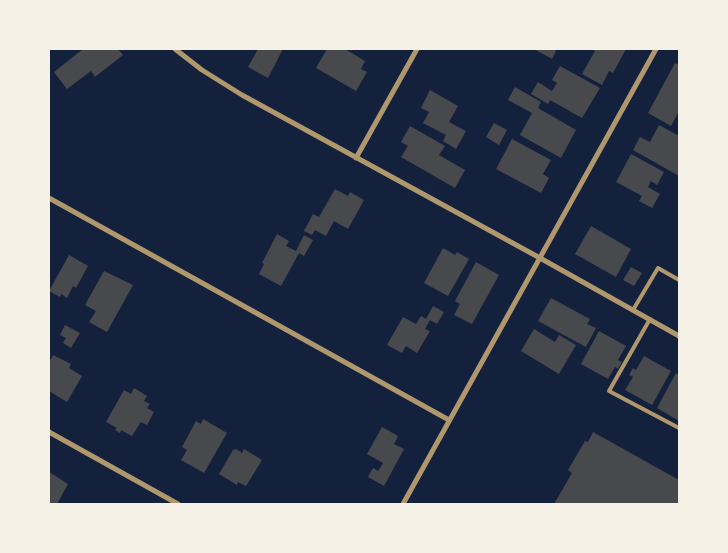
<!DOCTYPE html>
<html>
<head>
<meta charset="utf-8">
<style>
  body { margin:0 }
  #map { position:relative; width:728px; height:553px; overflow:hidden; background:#14213d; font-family:Montserrat,sans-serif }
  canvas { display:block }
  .frame { position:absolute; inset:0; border:50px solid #f6f1e7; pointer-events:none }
</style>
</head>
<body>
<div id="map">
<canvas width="728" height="553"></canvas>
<div class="frame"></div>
</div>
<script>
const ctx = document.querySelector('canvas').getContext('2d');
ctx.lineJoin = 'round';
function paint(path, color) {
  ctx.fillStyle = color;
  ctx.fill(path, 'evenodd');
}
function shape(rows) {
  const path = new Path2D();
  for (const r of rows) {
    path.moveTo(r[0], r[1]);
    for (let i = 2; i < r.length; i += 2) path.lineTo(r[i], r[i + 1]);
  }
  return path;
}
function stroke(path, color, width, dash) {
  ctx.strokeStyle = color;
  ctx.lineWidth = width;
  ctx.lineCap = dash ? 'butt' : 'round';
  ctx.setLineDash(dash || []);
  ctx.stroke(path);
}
paint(shape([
  [83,49,118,49,123,55,95,77,91,71,67,89,54,72],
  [258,49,283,49,268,78,248,67],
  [327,49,345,49,365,61,361,69,367,72,356,91,316,68],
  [534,49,553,49,556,51,552,59],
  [590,49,626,49,613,73,609,71,602,85,582,74,595,51],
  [675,63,679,65,679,114,678,113,671,126,648,113],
  [560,66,600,88,582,118,550,100,548,104,531,94,538,82,552,91,557,83,552,80],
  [515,87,541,102,538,108,576,130,561,158,520,135,532,113,508,100],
  [430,90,458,106,449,122,466,131,456,149,443,141,446,135,423,123,429,112,421,108],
  [494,123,507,130,499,145,486,137],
  [659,125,679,136,679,176,633,150,640,137,650,142],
  [410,126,445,146,439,155,465,170,455,188,401,157,408,146,401,142],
  [512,139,551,160,543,174,549,178,541,193,496,169],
  [631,154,664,172,657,185,651,181,648,187,660,194,652,208,639,201,642,196,616,182],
  [335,189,348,196,350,192,364,200,348,229,334,221,326,236,315,230,312,235,304,231,313,214,319,217],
  [591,226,631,249,616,277,575,254],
  [277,234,289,241,286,246,296,251,304,235,313,240,304,256,299,253,281,286,259,274,264,264,262,263],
  [443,248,455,255,457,252,469,259,448,296,424,283],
  [69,255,88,266,76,288,73,286,67,298,61,294,60,297,49,291],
  [476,262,499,275,472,324,454,315,460,304,455,301],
  [631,267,642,273,634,286,623,280],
  [104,271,133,285,107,332,89,322,96,311,85,305],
  [551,298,590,319,587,324,596,328,586,347,538,321],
  [433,306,444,312,437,324,430,320,425,329,430,331,417,353,406,346,402,353,387,345,403,317,416,324,421,316,426,319],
  [65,325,80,333,71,348,63,343,66,338,60,335],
  [534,329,555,342,559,335,576,345,559,374,521,351],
  [599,331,626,346,618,360,622,362,618,369,615,367,608,379,581,364],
  [53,355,71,364,69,368,82,376,67,402,49,391,49,363],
  [644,356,671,371,652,405,625,390,633,377,629,375,633,368,636,370],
  [676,373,679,375,679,421,657,408],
  [134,388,147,396,144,401,150,404,147,408,154,412,147,425,141,422,132,436,121,430,120,433,115,430,117,428,106,422,124,390,131,394],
  [203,419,227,433,204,473,181,460,187,450,182,447,196,421,201,424],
  [382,427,398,436,394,444,404,449,384,486,368,477,373,468,378,471,383,463,367,454],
  [593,432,679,480,679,504,554,504,572,473,568,470,585,441,588,442],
  [236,449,241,452,241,454,244,449,262,460,246,486,238,482,237,485,219,474,233,450],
  [49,472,68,484,57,504,49,504]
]), '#48494c');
stroke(shape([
  [633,310,658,268,679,280],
  [650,319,609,391,679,428]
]), '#b1986c', 4);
stroke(shape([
  [175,49,202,70,242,95,540,258,679,336],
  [356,158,417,49],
  [49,198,449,420],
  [49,432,178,504],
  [403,504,656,49]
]), '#b1986c', 5);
</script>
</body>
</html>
